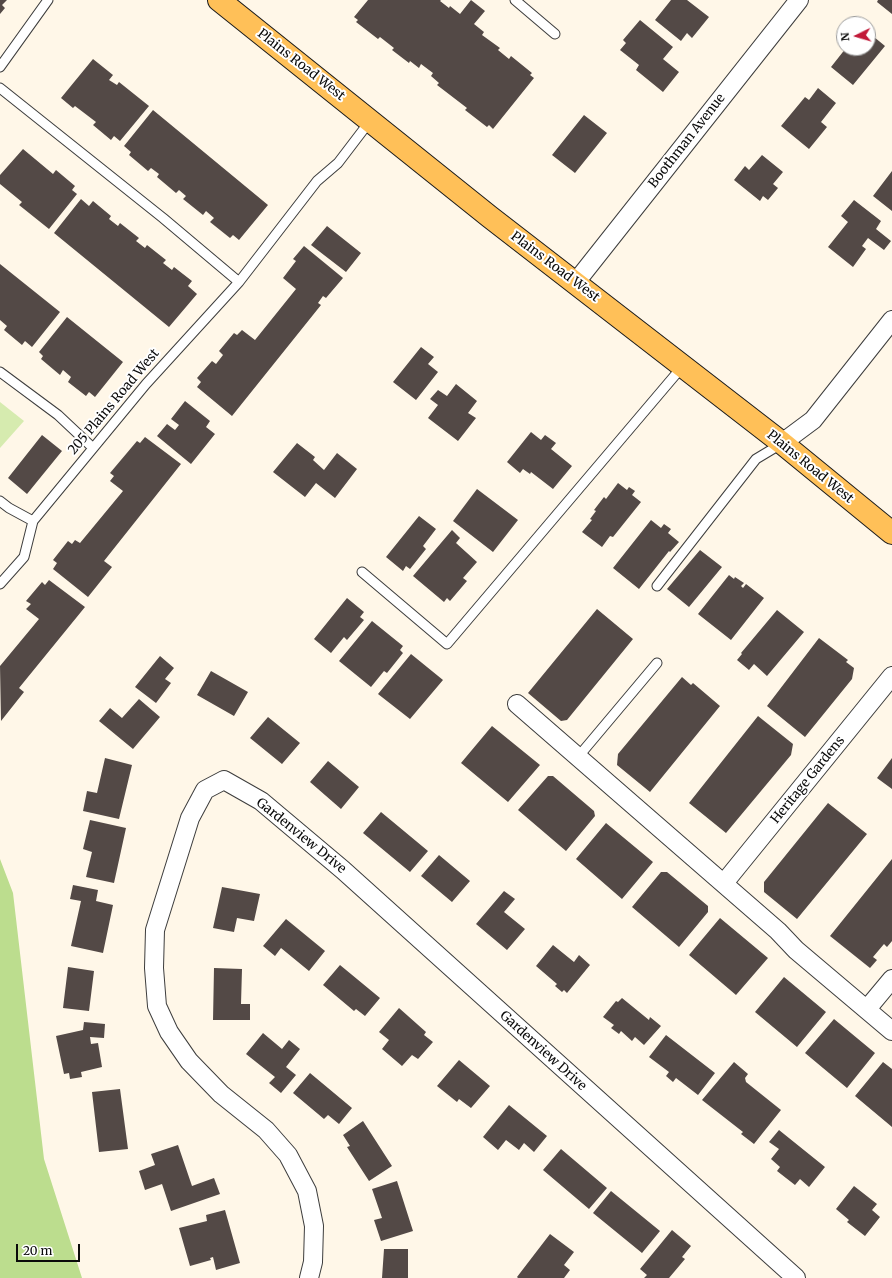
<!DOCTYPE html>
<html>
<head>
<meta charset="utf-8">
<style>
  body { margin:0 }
  #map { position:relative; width:892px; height:1278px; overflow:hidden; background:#fff7e8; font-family:Merriweather,serif }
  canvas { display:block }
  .north { position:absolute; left:836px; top:16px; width:40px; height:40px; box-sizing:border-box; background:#fff; border:1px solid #9d9d9d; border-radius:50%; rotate:265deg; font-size:11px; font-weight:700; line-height:16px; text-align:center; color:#0a0a0a }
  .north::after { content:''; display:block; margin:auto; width:14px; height:18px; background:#c21a39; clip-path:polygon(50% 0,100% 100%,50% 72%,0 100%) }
  .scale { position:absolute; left:16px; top:1244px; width:64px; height:18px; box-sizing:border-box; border:2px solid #0a0a0a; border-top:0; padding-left:5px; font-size:12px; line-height:14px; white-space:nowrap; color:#0a0a0a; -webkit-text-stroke:3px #fff; paint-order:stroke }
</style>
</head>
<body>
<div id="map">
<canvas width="892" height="1278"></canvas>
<div class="north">N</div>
<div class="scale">20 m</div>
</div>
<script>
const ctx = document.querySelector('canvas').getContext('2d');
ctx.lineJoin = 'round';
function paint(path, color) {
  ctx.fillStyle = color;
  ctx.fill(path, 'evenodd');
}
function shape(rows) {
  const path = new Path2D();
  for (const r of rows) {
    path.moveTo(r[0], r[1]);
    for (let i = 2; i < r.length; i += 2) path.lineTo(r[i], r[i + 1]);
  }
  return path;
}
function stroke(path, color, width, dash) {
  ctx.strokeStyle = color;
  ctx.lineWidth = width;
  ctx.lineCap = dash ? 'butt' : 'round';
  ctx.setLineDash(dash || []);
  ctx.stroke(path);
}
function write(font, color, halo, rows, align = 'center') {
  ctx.font = font + ' Merriweather,serif';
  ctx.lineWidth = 4;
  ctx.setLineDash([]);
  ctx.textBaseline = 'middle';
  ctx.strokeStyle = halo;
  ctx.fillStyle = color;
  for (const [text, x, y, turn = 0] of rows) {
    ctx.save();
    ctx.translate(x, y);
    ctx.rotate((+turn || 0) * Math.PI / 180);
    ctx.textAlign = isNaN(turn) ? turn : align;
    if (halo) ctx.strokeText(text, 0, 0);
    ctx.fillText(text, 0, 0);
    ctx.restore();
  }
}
paint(shape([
  [0,402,24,421,0,448]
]), '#d6ebaf');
paint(shape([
  [0,859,13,893,44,1159,82,1278,0,1278]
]), '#bcdd8e');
paint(shape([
  [0,0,7,0,2,5,5,8,0,14],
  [368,0,441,0,440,1,449,8,450,6,460,14,471,0,485,11,474,24,484,32,482,35,500,48,498,50,509,59,511,56,532,73,530,75,534,78,493,129,489,125,487,127,465,110,467,108,437,85,439,83,431,76,433,73,421,64,419,68,410,61,409,63,392,50,394,48,380,37,378,39,356,22,358,20,354,17],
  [671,0,687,0,709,17,692,38,687,33,681,41,655,20],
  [878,0,892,0,892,14,877,2],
  [640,20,673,47,663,59,679,72,663,92,636,70,639,65,620,50,626,43,623,40],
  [868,32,885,46,853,85,831,67,846,48,868,48],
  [93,59,113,75,109,80,117,85,119,82,149,106,120,141,114,136,111,140,93,125,96,122,75,106,73,108,61,98],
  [818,88,836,103,821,122,827,127,809,149,781,126,805,97,809,100],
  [153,110,268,205,239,240,233,235,230,238,210,222,214,218,206,211,203,215,183,199,186,196,179,190,176,193,157,177,159,174,151,168,148,171,129,155,131,152,124,146],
  [584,115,607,133,575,173,552,155],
  [23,149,53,174,56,170,75,186,72,190,77,194,49,229,19,205,22,202,0,184,0,175],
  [762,155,783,172,773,184,778,188,768,200,763,196,760,201,734,180,745,166,749,170],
  [892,171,892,211,873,196],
  [81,199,89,206,93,201,111,216,109,219,118,226,120,223,139,238,136,241,145,248,147,245,166,260,163,263,172,270,174,267,192,281,188,286,197,294,169,327,54,233],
  [854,200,881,221,876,229,891,241,884,250,868,238,862,246,866,249,853,267,828,247,848,222,841,216],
  [327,226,361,253,346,272,311,245],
  [304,246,343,278,326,298,323,296,318,303,321,305,232,416,197,387,201,382,197,378,212,361,216,364,223,355,219,351,234,333,237,335,242,330,255,340,296,289,283,278,296,261,293,259],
  [0,264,60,312,32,347,25,341,22,345,4,330,7,326,0,320],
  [67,317,123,362,95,397,89,392,86,396,68,382,71,377,63,370,60,375,41,359,43,356,39,352],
  [421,347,434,357,428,364,438,372,416,400,393,382],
  [456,384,477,401,468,413,476,418,458,441,428,418,438,405,430,399,438,390,447,396],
  [185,401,210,421,206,427,215,434,191,464,157,436,167,424,175,430,179,425,171,419],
  [531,432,541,440,545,435,556,443,551,449,572,466,553,489,531,472,530,474,523,469,520,473,507,462],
  [42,435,62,451,27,494,8,478],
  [145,437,181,464,104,561,112,567,88,597,53,569,57,563,53,560,68,541,72,544,75,540,80,543,123,491,110,481,114,476,110,473,137,441,140,443],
  [297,443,315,457,313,460,324,470,337,453,357,469,335,498,316,483,305,497,273,472],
  [618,483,627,490,629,487,635,491,632,495,641,502,613,537,610,536,602,547,582,532,592,520,590,519,596,511,594,510,604,497,606,499],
  [477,489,518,520,493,552,453,521],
  [419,516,436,529,423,546,426,549,410,569,406,566,403,571,386,557],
  [651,520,661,528,664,524,671,529,668,533,679,542,670,552,669,551,639,589,613,568],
  [452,530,460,538,456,543,477,562,463,578,467,581,450,601,447,598,444,602,413,576],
  [700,550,722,567,689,607,667,589],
  [729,575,734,579,735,577,744,583,741,586,743,588,746,584,764,598,731,640,698,614],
  [49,580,85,607,19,688,24,692,1,721,0,666,39,619,26,609,31,604,26,601,42,582,45,585],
  [347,598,364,612,360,617,364,620,347,640,344,637,331,653,314,639],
  [597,609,633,639,567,720,561,721,528,693],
  [777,610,804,632,767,676,754,664,749,670,737,660,742,654,741,653],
  [372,621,403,646,400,650,403,653,387,673,384,671,371,687,339,661],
  [819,638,848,660,846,662,854,668,852,679,805,737,767,706],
  [411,654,443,680,410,719,378,694],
  [160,656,174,668,165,679,171,683,156,703,135,687],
  [211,671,248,692,234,716,197,695],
  [682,677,691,685,693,683,720,706,650,792,617,765,618,754],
  [139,699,160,717,133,749,99,721,110,708,122,718],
  [758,716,793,744,791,755,726,833,689,803],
  [268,717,300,743,282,764,250,738],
  [492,726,540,765,508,802,461,763],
  [105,758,132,765,119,819,83,811,87,791,97,793],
  [892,758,892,789,877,778],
  [328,761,359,787,341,809,310,782],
  [548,776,553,776,594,811,595,816,566,851,518,810],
  [828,803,867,834,797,919,764,892,764,882],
  [381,812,428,851,410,872,363,833],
  [90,820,126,828,114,883,86,877,92,852,83,849],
  [606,823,653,862,622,899,576,859],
  [439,855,470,881,452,902,421,876],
  [892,859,892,941,887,947,884,944,873,957,877,960,870,968,830,936],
  [661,872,667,872,708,906,708,912,679,947,632,907],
  [73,885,98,890,96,901,113,905,103,953,71,946,81,901,70,899],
  [222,887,260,894,254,921,237,918,234,932,213,928],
  [504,891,515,899,504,912,525,929,507,950,476,924],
  [720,918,768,958,736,995,689,955],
  [286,919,325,951,309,971,281,948,275,956,263,946],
  [553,945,574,962,579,955,590,965,567,993,564,990,562,992,555,986,557,984,536,966],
  [340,965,380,998,365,1016,356,1009,354,1011,323,985],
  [68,967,94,971,89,1011,63,1008],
  [214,968,242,969,241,1004,250,1004,250,1020,213,1020],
  [784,977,826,1012,797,1047,755,1012],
  [622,998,649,1020,650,1017,661,1026,644,1045,635,1037,632,1041,621,1031,619,1034,611,1028,614,1025,603,1017,616,1001,618,1002],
  [399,1008,426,1032,424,1035,433,1042,418,1059,412,1055,402,1066,382,1049,389,1040,379,1032],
  [834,1019,875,1053,847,1088,805,1053],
  [84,1022,105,1024,104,1038,90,1037,91,1044,98,1043,102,1067,81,1072,82,1077,70,1079,69,1073,64,1074,56,1036,83,1030],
  [263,1033,282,1049,289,1040,300,1049,286,1067,296,1075,281,1093,269,1083,275,1077,246,1054],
  [666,1035,715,1073,698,1095,676,1078,673,1082,666,1076,669,1072,649,1057],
  [459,1060,490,1086,471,1108,459,1099,457,1102,437,1086],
  [734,1062,748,1074,745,1078,746,1082,781,1110,754,1144,741,1134,743,1132,702,1100],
  [883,1062,892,1069,892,1127,855,1096],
  [310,1073,352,1108,339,1124,328,1115,324,1119,293,1093],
  [120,1089,128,1149,99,1152,92,1092],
  [509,1105,547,1136,534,1152,524,1143,519,1150,506,1140,498,1150,483,1137],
  [363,1121,392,1166,369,1181,347,1147,350,1146,343,1135],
  [779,1130,825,1167,809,1187,800,1179,795,1185,777,1171,780,1167,771,1159,779,1149,769,1142],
  [178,1145,192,1186,214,1178,220,1194,171,1211,162,1184,145,1190,139,1171,155,1165,151,1154],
  [561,1149,607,1188,589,1209,543,1170],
  [397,1181,413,1231,381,1241,374,1220,382,1218,372,1189],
  [854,1186,877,1204,872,1210,880,1217,865,1236,847,1222,849,1220,836,1209],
  [611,1191,660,1231,642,1253,593,1213],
  [225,1210,240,1263,216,1270,213,1257,210,1258,211,1260,190,1266,179,1228,207,1221,206,1215],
  [672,1230,691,1246,682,1257,685,1259,669,1278,644,1278,647,1275,640,1269],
  [550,1234,574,1252,564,1265,570,1270,564,1278,518,1278,517,1277],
  [384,1249,408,1249,408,1278,382,1278]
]), '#534946');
const service = shape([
  [515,0,555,34],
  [0,67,48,0],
  [0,88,163,218,239,282],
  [0,372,58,415,92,447],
  [0,501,9,508,33,521],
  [362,572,447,644,682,367],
  [0,584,24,557,33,521,146,384,239,282,317,181,338,163,370,121],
  [657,586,756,459,781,444],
  [578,757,657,663]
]);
const minor = shape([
  [576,282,799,0],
  [782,443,813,420,892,320],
  [517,704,778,931,796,950,892,1031],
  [724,883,892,676],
  [867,1009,892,979],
  [309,1278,313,1262,314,1226,307,1191,288,1155,266,1130,221,1094,189,1061,169,1032,157,1006,154,968,155,930,190,818,205,790,224,780,261,801,343,870,796,1278]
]);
const primary = shape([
  [219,0,490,217,782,443,892,533]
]);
stroke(service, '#3d3d3d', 11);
stroke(minor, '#3d3d3d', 20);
stroke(primary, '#1b1b1b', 24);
stroke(service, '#fff', 9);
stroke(minor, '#fff', 18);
stroke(primary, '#ffc058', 22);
write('13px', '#0a0a0a', '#fff', [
  ["Plains Road West",301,65,38],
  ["Boothman Avenue",687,141,-52],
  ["Plains Road West",555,267,37],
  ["205 Plains Road West",114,402,-50],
  ["Plains Road West",810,467,39],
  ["Heritage Gardens",808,780,-51],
  ["Gardenview Drive",301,836,39],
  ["Gardenview Drive",543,1051,42]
]);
</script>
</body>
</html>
